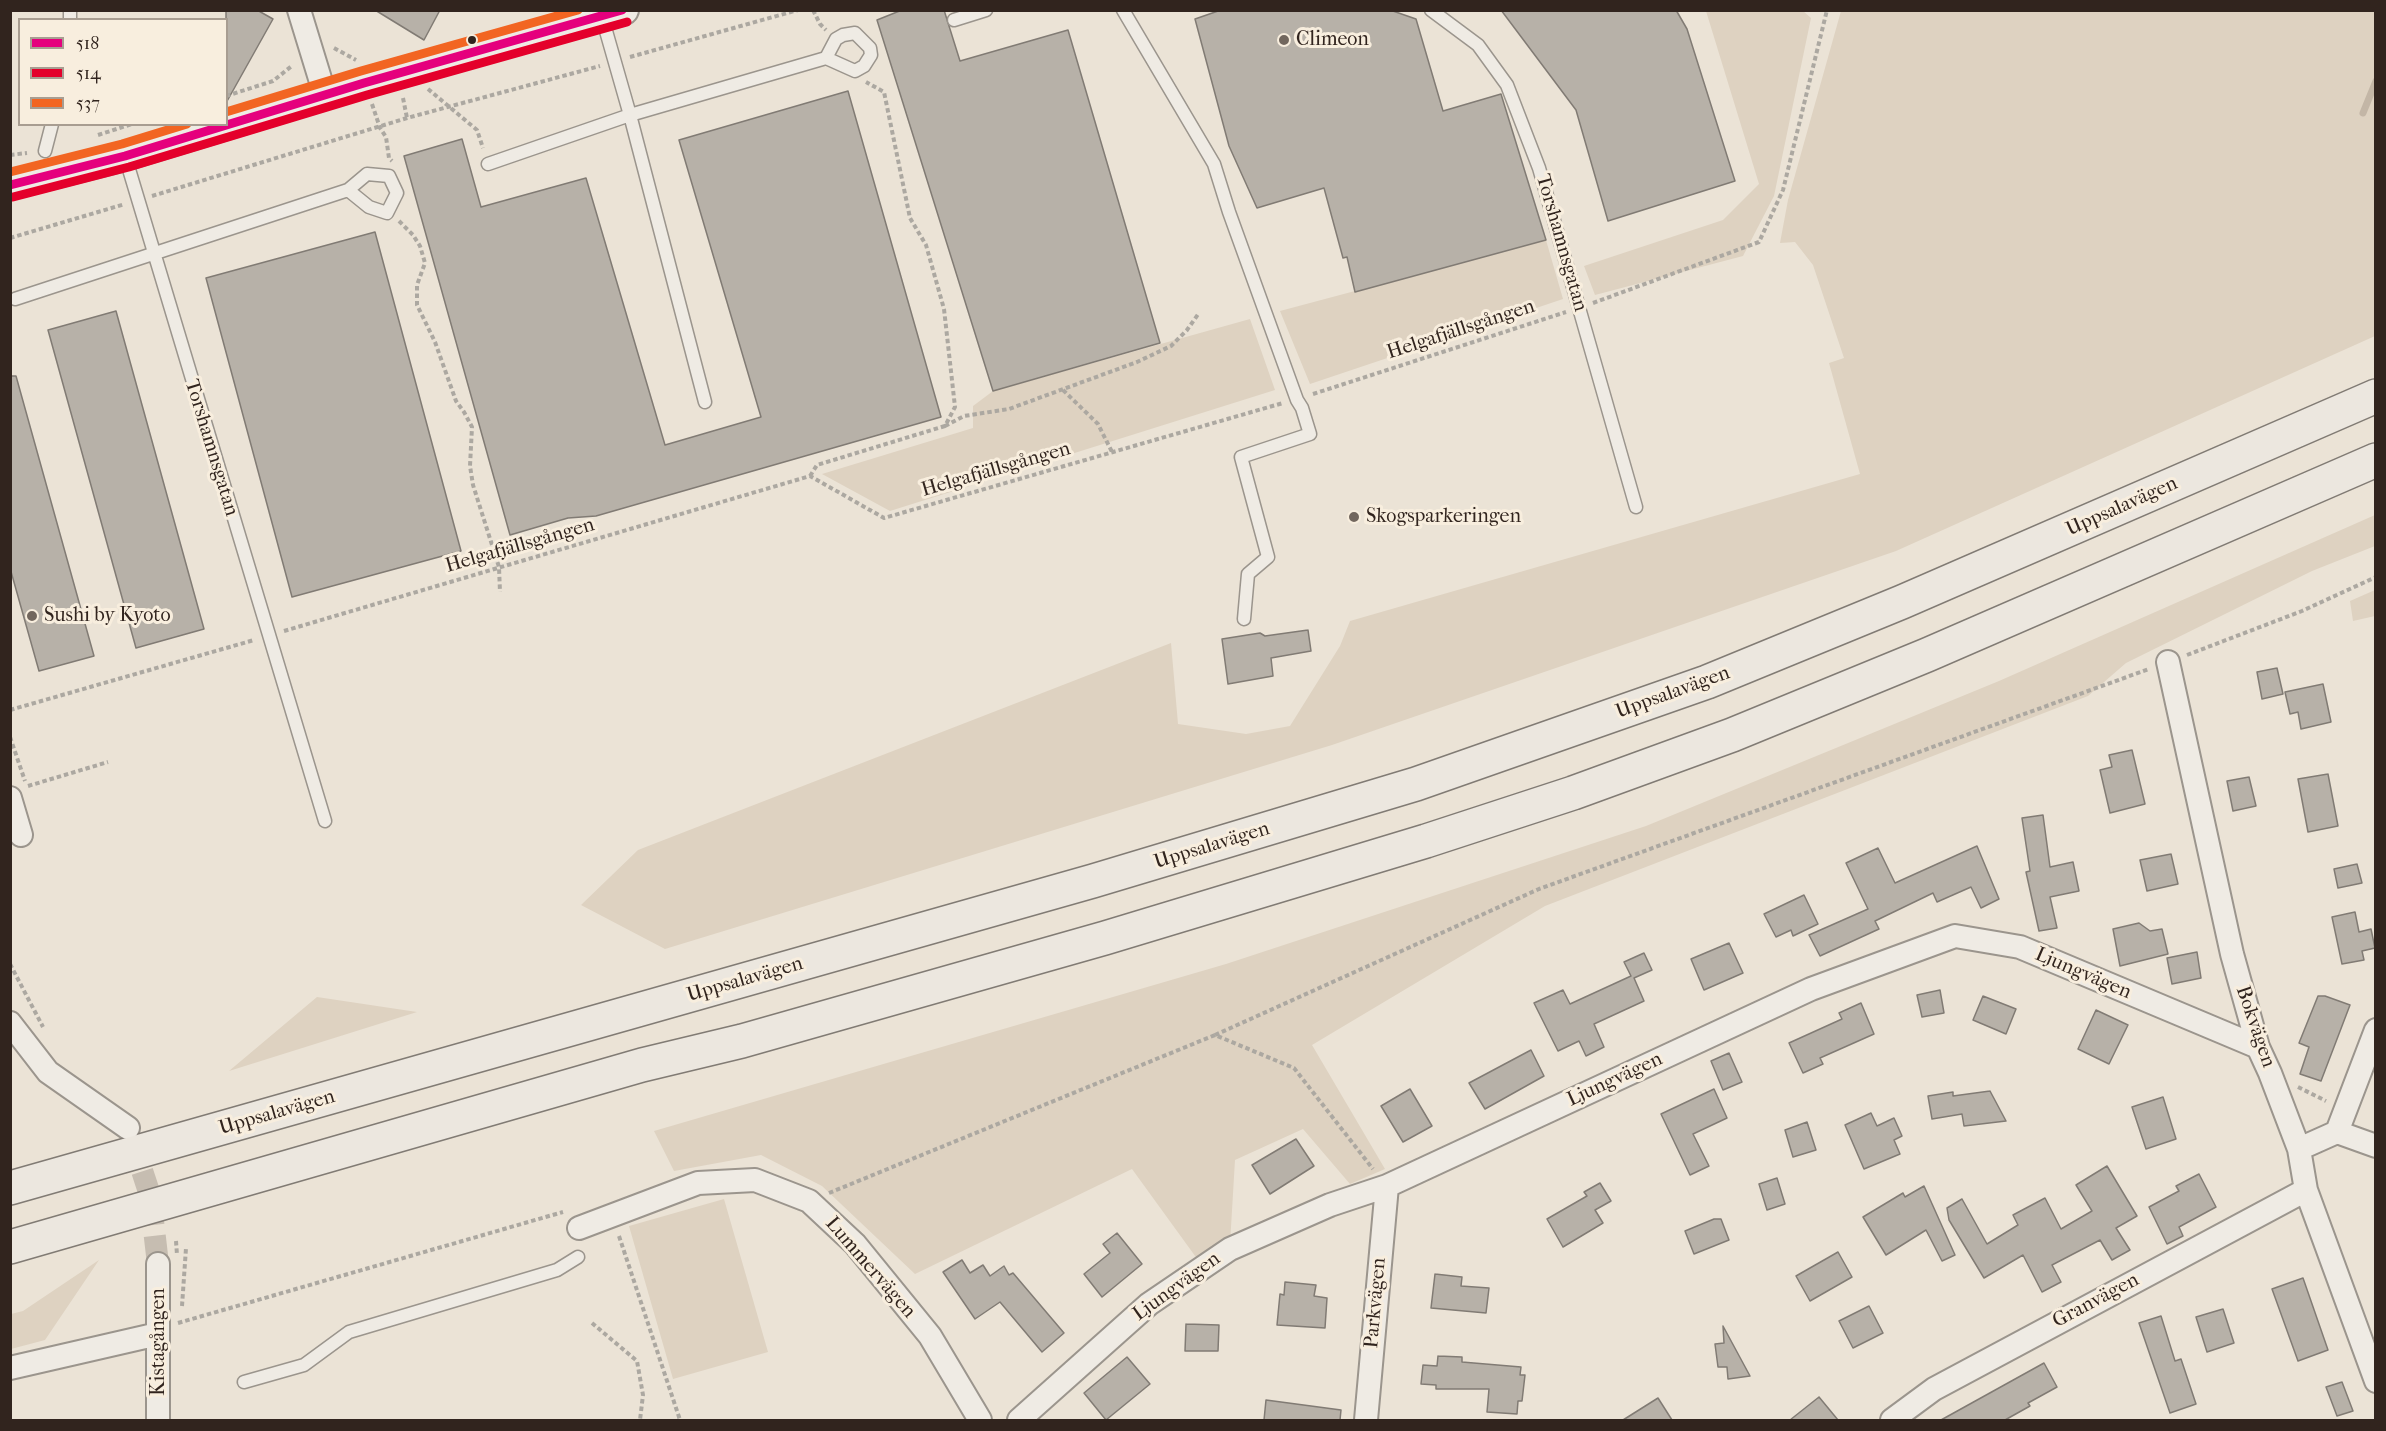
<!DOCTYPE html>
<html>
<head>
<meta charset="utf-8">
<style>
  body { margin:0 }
  #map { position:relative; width:2386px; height:1431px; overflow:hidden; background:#ebe3d6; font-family:"IM FELL French Canon",serif }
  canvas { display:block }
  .frame { position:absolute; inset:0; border:12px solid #31241e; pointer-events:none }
  .legend { position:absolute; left:18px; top:18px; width:210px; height:108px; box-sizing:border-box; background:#f8eede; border:2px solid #a89d91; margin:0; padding:8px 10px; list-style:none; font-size:18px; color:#31241e }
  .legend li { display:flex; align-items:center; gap:12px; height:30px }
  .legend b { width:30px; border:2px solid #a89d91 }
</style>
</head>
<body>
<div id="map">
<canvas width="2386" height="1431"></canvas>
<div class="frame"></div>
<ul class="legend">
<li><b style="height:8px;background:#e5007d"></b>518</li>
<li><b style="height:8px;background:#e4002b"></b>514</li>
<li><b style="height:8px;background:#f26522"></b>537</li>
</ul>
</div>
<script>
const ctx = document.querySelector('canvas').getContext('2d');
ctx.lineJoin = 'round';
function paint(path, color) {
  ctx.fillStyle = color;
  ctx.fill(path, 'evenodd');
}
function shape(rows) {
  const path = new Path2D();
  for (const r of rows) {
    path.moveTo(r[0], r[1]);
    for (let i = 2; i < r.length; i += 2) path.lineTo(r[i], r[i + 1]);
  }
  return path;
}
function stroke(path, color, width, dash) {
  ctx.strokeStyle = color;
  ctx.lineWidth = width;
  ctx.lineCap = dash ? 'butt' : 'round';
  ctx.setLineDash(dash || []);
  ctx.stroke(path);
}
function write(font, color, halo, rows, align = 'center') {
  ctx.font = font + ' "IM FELL French Canon",serif';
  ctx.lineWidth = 6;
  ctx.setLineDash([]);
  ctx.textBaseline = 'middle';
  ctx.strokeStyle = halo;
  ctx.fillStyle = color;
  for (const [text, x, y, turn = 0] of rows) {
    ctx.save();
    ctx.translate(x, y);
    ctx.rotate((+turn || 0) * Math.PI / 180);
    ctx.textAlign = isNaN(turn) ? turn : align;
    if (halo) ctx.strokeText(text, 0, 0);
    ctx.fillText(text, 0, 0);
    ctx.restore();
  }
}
paint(shape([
  [1706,11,1803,11,1811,18,1774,196,1743,256,1595,295,1584,266,1723,220,1759,184],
  [1841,11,2375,11,2375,336,1896,551,1332,745,665,949,581,905,638,850,1171,643,1178,724,1246,734,1290,726,1340,646,1350,621,1860,474,1829,363,1844,358,1813,265,1795,242,1780,243,1788,200],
  [1546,240,1563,299,1310,384,1280,311],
  [1250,319,1275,390,890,511,822,474,973,428,973,406,993,391],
  [2375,515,2375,546,2312,571,2126,663,2088,696,1545,906,1312,1045,1385,1169,1350,1184,1303,1129,1235,1160,1230,1244,1198,1260,1132,1169,915,1274,822,1186,761,1155,674,1171,654,1131,1226,964,1646,826,1999,681],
  [2375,590,2375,616,2353,621,2350,601],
  [317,997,417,1012,229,1071],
  [724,1199,768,1352,673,1379,629,1226],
  [99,1260,45,1340,11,1349,11,1314,23,1311]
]), '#ded2c1');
stroke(shape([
  [2363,113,2376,81]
]), '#c3b6a6', 7);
const building = shape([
  [226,10,257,10,273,19,226,103,226,10],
  [375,10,440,10,424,40,375,10],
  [902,10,944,10,960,61,1068,30,1160,343,993,391,877,20,902,10],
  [1221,10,1390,10,1416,19,1443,111,1501,94,1546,240,1355,292,1347,257,1343,258,1324,188,1257,208,1229,146,1195,19,1221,10],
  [1501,10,1676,10,1687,29,1735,181,1608,221,1576,110,1501,10],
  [848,91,941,417,596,516,568,518,510,535,404,156,462,139,481,207,586,178,665,445,761,417,679,140,848,91],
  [375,232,461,551,292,597,206,278,375,232],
  [116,311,204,629,136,648,48,330,116,311],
  [10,376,16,376,94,656,39,671,10,568,10,376],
  [1308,630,1311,651,1271,658,1273,676,1228,684,1222,639,1260,633,1265,636,1308,630],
  [2277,668,2283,694,2262,699,2257,672,2277,668],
  [2323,684,2331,722,2301,729,2298,712,2290,714,2285,692,2323,684],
  [2132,750,2145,804,2110,813,2100,770,2112,767,2109,755,2132,750],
  [2328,774,2338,826,2308,832,2298,779,2328,774],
  [2249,777,2256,806,2233,811,2227,781,2249,777],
  [2043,815,2050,867,2073,862,2079,891,2050,897,2057,928,2039,931,2026,872,2030,871,2022,818,2043,815],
  [1977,846,1999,899,1981,908,1971,887,1937,902,1933,893,1875,921,1879,929,1820,956,1809,935,1868,909,1846,863,1878,848,1895,883,1977,846],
  [2171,854,2178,884,2147,891,2140,860,2171,854],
  [2357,864,2362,883,2338,888,2334,869,2357,864],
  [1804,895,1818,924,1793,936,1791,930,1776,937,1764,914,1804,895],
  [2355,912,2359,932,2371,929,2375,948,2362,951,2364,960,2342,964,2332,917,2355,912],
  [2139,923,2150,931,2162,929,2168,954,2120,966,2113,929,2139,923],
  [1729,943,1743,973,1704,990,1691,959,1729,943],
  [2197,952,2201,978,2172,984,2167,958,2197,952],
  [1644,953,1652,970,1634,978,1644,1001,1594,1024,1604,1047,1586,1056,1579,1041,1558,1051,1534,1003,1563,990,1570,1004,1631,976,1624,962,1644,953],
  [1940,990,1944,1013,1922,1017,1917,995,1940,990],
  [1983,996,2016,1009,2006,1034,1973,1020,1983,996],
  [2318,996,2325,996,2350,1005,2321,1081,2300,1074,2309,1047,2299,1043,2318,996],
  [1861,1003,1874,1034,1820,1058,1823,1064,1803,1073,1789,1043,1842,1019,1839,1013,1861,1003],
  [2096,1010,2128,1025,2109,1064,2078,1049,2096,1010],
  [1531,1050,1544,1076,1485,1109,1469,1083,1531,1050],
  [1729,1053,1742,1082,1723,1090,1711,1061,1729,1053],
  [1410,1089,1432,1126,1403,1142,1381,1106,1410,1089],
  [1714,1089,1727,1118,1693,1134,1709,1166,1690,1175,1661,1114,1714,1089],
  [1990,1091,2006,1121,1964,1126,1962,1114,1932,1119,1928,1096,1953,1092,1953,1096,1990,1091],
  [2163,1097,2176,1139,2146,1149,2132,1107,2163,1097],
  [1871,1113,1877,1126,1894,1118,1902,1136,1894,1140,1900,1154,1864,1169,1845,1125,1871,1113],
  [1807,1122,1816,1150,1793,1157,1785,1130,1807,1122],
  [1296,1139,1314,1166,1270,1194,1252,1165,1296,1139],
  [2107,1166,2137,1216,2116,1228,2130,1250,2112,1260,2100,1240,2052,1265,2061,1282,2042,1292,2023,1255,1984,1278,1949,1220,1947,1208,1962,1199,1987,1244,2018,1225,2013,1215,2045,1198,2061,1229,2092,1211,2076,1185,2107,1166],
  [2199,1174,2216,1207,2179,1227,2183,1236,2167,1244,2149,1207,2179,1191,2176,1186,2199,1174],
  [1777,1178,1785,1204,1767,1210,1759,1184,1777,1178],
  [1600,1183,1611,1201,1595,1210,1603,1223,1563,1247,1547,1219,1587,1196,1584,1192,1600,1183],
  [1924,1186,1955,1255,1942,1261,1926,1230,1886,1255,1863,1217,1903,1193,1905,1197,1924,1186],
  [1714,1219,1721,1219,1729,1240,1694,1254,1685,1231,1714,1219],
  [1117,1233,1142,1264,1102,1297,1084,1274,1110,1253,1103,1244,1117,1233],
  [1838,1252,1852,1277,1810,1301,1796,1276,1838,1252],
  [962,1260,970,1273,983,1265,990,1276,1004,1266,1009,1275,1013,1273,1064,1333,1042,1352,1000,1302,975,1319,943,1272,962,1260],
  [1435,1274,1462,1277,1461,1286,1489,1288,1486,1313,1431,1308,1435,1274],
  [2303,1278,2328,1350,2298,1361,2272,1289,2303,1278],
  [1285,1282,1316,1285,1314,1296,1327,1298,1325,1328,1277,1325,1280,1294,1284,1295,1285,1282],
  [1869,1306,1883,1333,1853,1348,1839,1321,1869,1306],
  [2223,1309,2234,1343,2207,1352,2196,1317,2223,1309],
  [2161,1316,2175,1361,2181,1359,2196,1404,2170,1413,2139,1323,2161,1316],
  [1186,1324,1219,1325,1218,1351,1185,1351,1186,1324],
  [1723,1326,1750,1376,1728,1379,1727,1367,1718,1367,1715,1344,1724,1343,1723,1326],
  [1438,1356,1462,1357,1462,1362,1521,1367,1520,1375,1525,1375,1522,1401,1518,1401,1517,1414,1487,1412,1489,1389,1436,1389,1436,1385,1421,1384,1423,1365,1437,1366,1438,1356],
  [1127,1357,1150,1384,1106,1420,1084,1393,1127,1357],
  [2044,1363,2057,1387,2028,1403,2030,1406,2005,1420,1941,1420,2044,1363],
  [2342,1382,2353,1411,2337,1416,2326,1387,2342,1382],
  [1819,1397,1838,1420,1790,1420,1819,1397],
  [1658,1398,1672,1420,1623,1420,1658,1398],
  [1266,1400,1341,1410,1340,1420,1264,1420,1266,1400]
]);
paint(building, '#b7b1a8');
stroke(building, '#817b74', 1.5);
stroke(shape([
  [132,1140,150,1195,158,1264]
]), '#c6bdb1', 22, [22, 11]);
const service = shape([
  [1123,10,1214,164,1229,212,1297,400,1302,408,1310,434,1241,457,1268,557,1248,574,1244,619],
  [1431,10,1478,45,1507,85,1539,168,1636,507],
  [602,17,630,115,705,402],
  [70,20,70,10],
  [954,20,986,10],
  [45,151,52,124],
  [125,156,325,821],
  [488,164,630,115,826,58,855,71,864,66,871,55,870,48,855,33,843,35,836,39,826,58],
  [15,299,348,190,367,174,389,176,397,193,387,213,369,207,348,190],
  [244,1382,304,1365,349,1332,557,1270,578,1257]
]);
const minor = shape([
  [299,10,325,95],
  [2168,662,2232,954,2258,1047,2270,1073,2299,1149,2306,1190,2376,1381],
  [10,798,21,835],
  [10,1023,48,1072,128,1128],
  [2337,1132,2376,1030],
  [2299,1149,2337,1132,2376,1146],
  [579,1228,698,1183,755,1180,809,1201,855,1244,930,1336,980,1420],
  [158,1264,158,1420],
  [10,1368,158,1334],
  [1019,1420,1149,1304,1230,1249,1330,1205,1387,1186,1811,989,1955,936,2020,947,2258,1047],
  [1366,1420,1387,1186],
  [1892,1420,1934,1389,2306,1190]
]);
const tertiary = shape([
  [10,185,125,156,364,83,624,10]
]);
const motorway = shape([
  [10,1188,1093,881,1416,784,1707,682,1902,602,2376,396],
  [10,1247,642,1065,742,1041,1105,938,1426,841,1573,793,1732,735,1927,655,2376,460]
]);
stroke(service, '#9b958d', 15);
stroke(minor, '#9b958d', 26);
stroke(tertiary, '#9b958d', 32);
stroke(motorway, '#817b74', 36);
stroke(shape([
  [813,10,820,24,826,30],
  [334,48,356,60],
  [630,57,798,10],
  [428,89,477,130,483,148],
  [226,96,273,81,293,65],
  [403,98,407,118],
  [372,104,380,128,386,137,389,158,392,161],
  [98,135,132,124],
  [10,155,27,153],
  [152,196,407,118,600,66],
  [399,221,413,235,420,246,425,263,417,285,417,305,435,342,456,401,464,412,472,427,470,466,473,485,499,567,500,592],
  [10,238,125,204],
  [1593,303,1759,242,1783,190,1827,10],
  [1063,390,1098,424,1112,452],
  [1313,394,1566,312],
  [945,426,964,416,1009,409,1137,362,1171,346,1187,330,1199,313],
  [810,476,817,465,945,426,955,407,944,309,926,245,910,218,884,92,866,82],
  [284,631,810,476,884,518,1283,403],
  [2187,655,2302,611,2376,577],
  [10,710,254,640],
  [10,737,25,781],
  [28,786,108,762],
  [10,964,43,1027],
  [1215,1035,1539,889,2149,669],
  [2298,1087,2326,1101],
  [829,1193,1215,1035,1294,1068,1373,1169],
  [619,1236,680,1420],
  [176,1241,177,1255],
  [182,1306,186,1248],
  [178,1323,563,1212],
  [592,1323,637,1361,643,1395,640,1420]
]), '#aca8a1', 4, [4.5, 3]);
stroke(service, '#efebe4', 12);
stroke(minor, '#efebe4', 22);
stroke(tertiary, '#efebe4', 28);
stroke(motorway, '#ece7df', 33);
stroke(shape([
  [10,185,125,156,364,83,622,10]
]), '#e5007d', 9);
stroke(shape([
  [13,197,129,167,367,95,627,22]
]), '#e4002b', 9);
stroke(shape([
  [226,112,361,71,578,10],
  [10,172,122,144,187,124]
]), '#f26522', 9);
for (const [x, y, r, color] of [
  [472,40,5,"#31241e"],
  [1284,40,6,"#72675e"],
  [1354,517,6,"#72675e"],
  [32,616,6,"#72675e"]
]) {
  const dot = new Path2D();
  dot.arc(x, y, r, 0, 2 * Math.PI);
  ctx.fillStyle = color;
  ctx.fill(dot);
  stroke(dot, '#f8eede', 2);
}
write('20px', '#31241e', '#f8eede', [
  ["Climeon",1296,40],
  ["Skogsparkeringen",1366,517],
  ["Sushi by Kyoto",44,616]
], 'left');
write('20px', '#31241e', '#f8eede', [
  ["Torshamnsgatan",1561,243,74],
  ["Helgafjällsgången",1461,330,-18],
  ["Torshamnsgatan",211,448,73],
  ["Helgafjällsgången",996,470,-16],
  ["Uppsalavägen",2122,507,-24],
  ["Helgafjällsgången",520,546,-16],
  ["Uppsalavägen",1673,693,-20],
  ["Uppsalavägen",1212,846,-17],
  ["Ljungvägen",2083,974,23],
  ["Uppsalavägen",745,980,-16],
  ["Bokvägen",2255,1027,71],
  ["Ljungvägen",1615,1080,-25],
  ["Uppsalavägen",277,1113,-16],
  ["Lummervägen",870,1268,49],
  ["Ljungvägen",1177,1287,-36],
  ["Granvägen",2096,1301,-28],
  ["Parkvägen",1376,1303,-85],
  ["Kistagången",159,1342,-90]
]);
</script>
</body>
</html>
